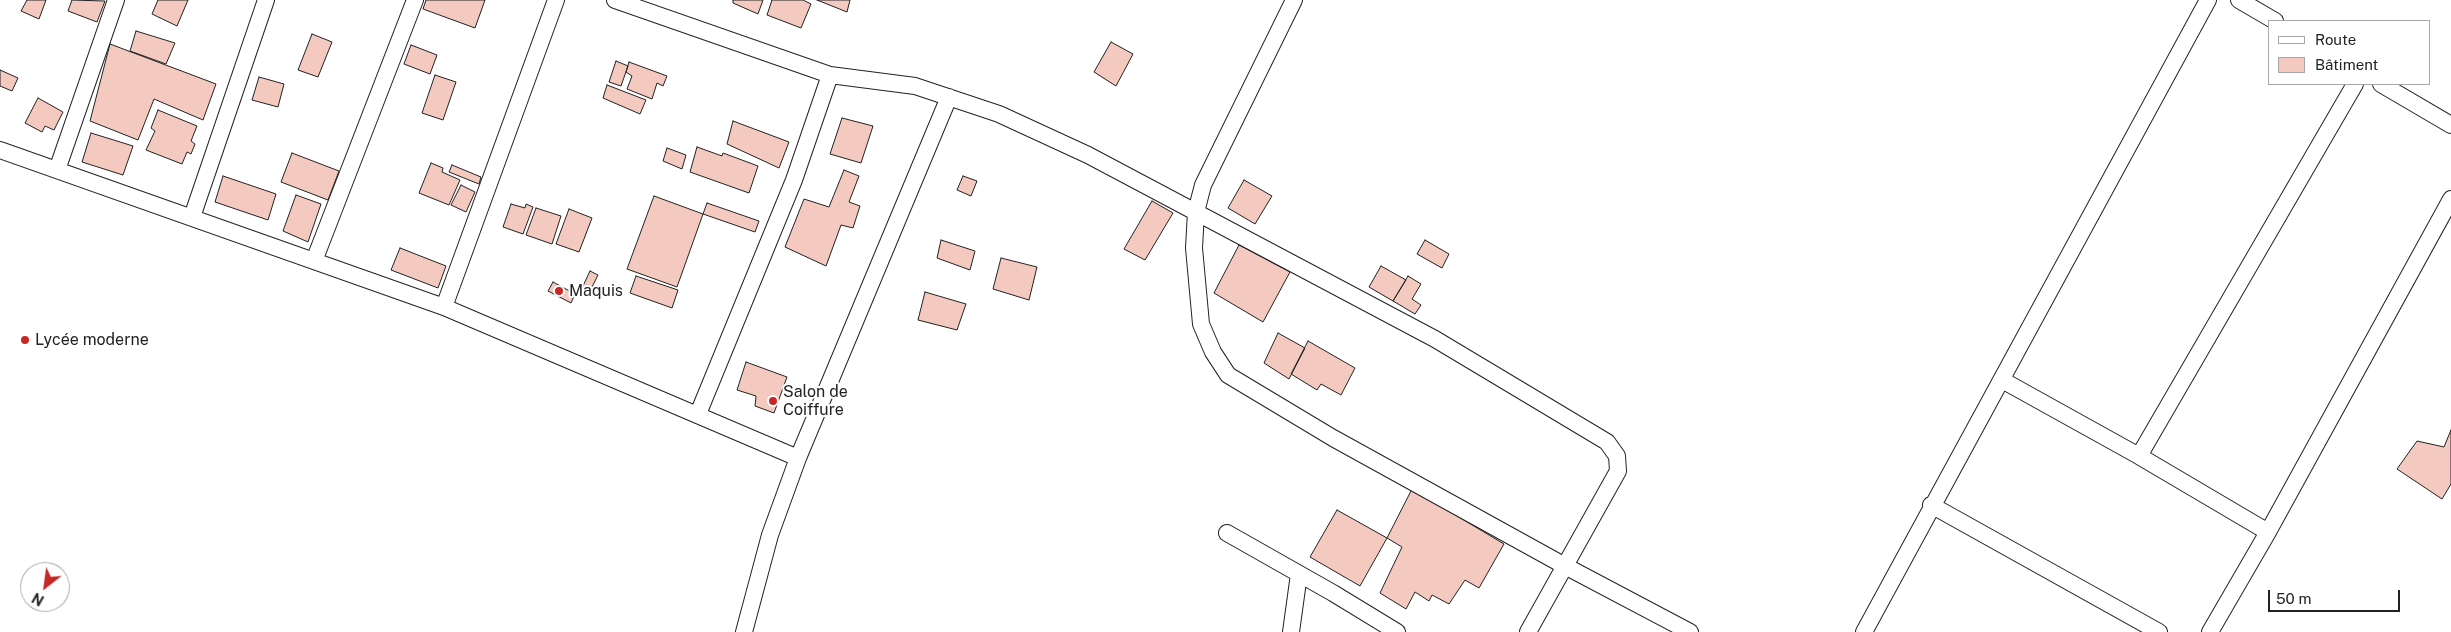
<!DOCTYPE html>
<html>
<head>
<meta charset="utf-8">
<style>
  body { margin:0 }
  #map { position:relative; width:2451px; height:632px; overflow:hidden; background:#fff; font-family:"Public Sans",sans-serif }
  canvas { display:block }
  .legend { position:absolute; left:2268px; top:20px; width:162px; height:65px; box-sizing:border-box; background:#fff; border:1px solid #a7a7a7; margin:0; padding:6px 9px; list-style:none; font-size:15px; color:#222 }
  .legend li { display:flex; align-items:center; gap:10px; height:25px }
  .legend b { width:25px; border:1px solid #a7a7a7 }
  .north { position:absolute; left:20px; top:562px; width:50px; height:50px; box-sizing:border-box; background:#fff; border:1px solid #a7a7a7; border-radius:50%; rotate:210deg; font-size:14px; font-weight:700; line-height:20px; text-align:center; color:#222 }
  .north::after { content:''; display:block; margin:auto; width:18px; height:22px; background:#c62828; clip-path:polygon(50% 0,100% 100%,50% 72%,0 100%) }
  .scale { position:absolute; left:2268px; top:590px; width:132px; height:22px; box-sizing:border-box; border:2px solid #222; border-top:0; padding-left:6px; font-size:15px; line-height:18px; white-space:nowrap; color:#222; -webkit-text-stroke:4px #fff; paint-order:stroke }
</style>
</head>
<body>
<div id="map">
<canvas width="2451" height="632"></canvas>
<ul class="legend">
<li><b style="height:6px;background:#fff"></b>Route</li>
<li><b style="height:14px;background:#f3c9c0"></b>Bâtiment</li>
</ul>
<div class="north">N</div>
<div class="scale">50 m</div>
</div>
<script>
const ctx = document.querySelector('canvas').getContext('2d');
ctx.lineJoin = 'round';
function paint(path, color) {
  ctx.fillStyle = color;
  ctx.fill(path, 'evenodd');
}
function shape(rows) {
  const path = new Path2D();
  for (const r of rows) {
    path.moveTo(r[0], r[1]);
    for (let i = 2; i < r.length; i += 2) path.lineTo(r[i], r[i + 1]);
  }
  return path;
}
function stroke(path, color, width, dash) {
  ctx.strokeStyle = color;
  ctx.lineWidth = width;
  ctx.lineCap = dash ? 'butt' : 'round';
  ctx.setLineDash(dash || []);
  ctx.stroke(path);
}
function write(font, color, halo, rows, align = 'center') {
  ctx.font = font + ' "Public Sans",sans-serif';
  ctx.lineWidth = 4;
  ctx.setLineDash([]);
  ctx.textBaseline = 'middle';
  ctx.strokeStyle = halo;
  ctx.fillStyle = color;
  for (const [text, x, y, turn = 0] of rows) {
    ctx.save();
    ctx.translate(x, y);
    ctx.rotate((+turn || 0) * Math.PI / 180);
    ctx.textAlign = isNaN(turn) ? turn : align;
    if (halo) ctx.strokeText(text, 0, 0);
    ctx.fillText(text, 0, 0);
    ctx.restore();
  }
}
const building = shape([
  [27,0,46,0,39,19,21,11,27,0],
  [72,0,105,1,97,22,68,11,72,0],
  [158,0,188,0,177,26,152,14,158,0],
  [426,0,485,0,475,28,423,9,426,0],
  [733,0,763,0,758,14,733,3,733,0],
  [772,0,803,0,811,4,801,28,767,15,772,0],
  [817,0,850,0,847,12,817,0],
  [136,31,175,43,166,64,130,51,136,31],
  [312,34,332,42,318,77,298,70,312,34],
  [1111,42,1133,54,1116,86,1094,72,1111,42],
  [110,44,216,84,203,120,154,99,138,140,90,121,110,44],
  [411,45,437,55,430,74,404,64,411,45],
  [616,61,628,66,621,86,609,82,616,61],
  [629,62,667,76,663,86,657,83,652,99,627,89,632,76,626,72,629,62],
  [0,70,18,78,12,91,0,86,0,70],
  [435,75,456,82,443,120,422,113,435,75],
  [259,77,284,84,278,107,252,100,259,77],
  [607,85,646,100,640,114,603,98,607,85],
  [38,98,63,112,54,130,45,126,42,132,25,123,38,98],
  [158,110,197,126,191,141,195,144,191,154,187,152,182,164,146,150,155,131,151,128,158,110],
  [842,118,873,126,861,163,830,154,842,118],
  [733,121,789,142,779,168,727,144,733,121],
  [91,133,133,146,123,175,82,162,91,133],
  [697,147,722,156,723,153,758,166,749,193,690,172,697,147],
  [667,148,686,155,682,169,663,161,667,148],
  [292,153,339,171,328,200,281,182,292,153],
  [431,163,443,168,442,172,460,180,449,205,419,193,431,163],
  [452,165,481,177,479,184,449,172,452,165],
  [844,170,859,176,849,202,860,206,853,228,841,225,826,266,785,247,804,199,829,207,844,170],
  [223,176,276,194,268,220,215,202,223,176],
  [963,176,977,181,971,196,957,190,963,176],
  [1244,180,1272,196,1255,224,1228,208,1244,180],
  [461,185,475,192,466,212,451,205,461,185],
  [296,195,321,204,308,242,283,231,296,195],
  [654,196,703,214,677,287,627,269,654,196],
  [1152,201,1173,213,1145,260,1124,249,1152,201],
  [707,203,759,221,755,232,703,214,707,203],
  [511,204,525,208,526,204,533,207,523,234,503,227,511,204],
  [536,208,561,216,552,244,526,235,536,208],
  [569,209,592,218,579,252,556,244,569,209],
  [941,240,975,251,970,270,937,258,941,240],
  [1425,240,1449,254,1442,268,1417,254,1425,240],
  [1239,245,1290,272,1263,322,1214,293,1239,245],
  [400,248,446,266,438,288,391,270,400,248],
  [1001,258,1037,267,1029,300,993,289,1001,258],
  [1381,266,1406,280,1393,301,1369,287,1381,266],
  [590,271,598,275,590,291,582,288,590,271],
  [636,276,678,290,672,308,630,293,636,276],
  [1408,276,1421,284,1412,299,1421,305,1415,314,1393,301,1408,276],
  [553,282,575,294,571,303,548,291,553,282],
  [925,292,966,304,957,330,918,320,925,292],
  [1278,333,1305,348,1289,379,1264,363,1278,333],
  [1308,341,1355,368,1341,395,1321,384,1317,390,1291,374,1308,341],
  [746,362,787,377,774,413,755,406,756,396,737,390,746,362],
  [2451,430,2451,484,2442,499,2397,469,2417,441,2444,447,2451,430],
  [1412,489,1504,544,1479,588,1465,580,1449,604,1432,595,1429,601,1415,592,1406,609,1380,593,1402,547,1387,538,1412,489],
  [1337,510,1387,538,1360,586,1310,557,1337,510]
]);
paint(building, '#f3c9c0');
stroke(building, '#222', 1);
const street = shape([
  [615,0,830,75,915,86,999,114,1088,155,1435,339,1607,442,1617,456,1618,471,1528,632],
  [1294,0,1203,185,1196,212,1194,248,1201,324,1213,352,1228,375,1333,438,1565,566,1690,632],
  [2239,0,2275,21],
  [2381,84,2451,125],
  [0,150,444,307,798,458],
  [57,170,116,0],
  [192,217,266,0],
  [314,261,415,0],
  [444,307,556,0],
  [2002,380,2139,456,2268,532,2451,199],
  [698,414,794,180,830,75],
  [2139,456,2355,84],
  [1931,505,2159,632],
  [1227,533,1333,593,1397,632],
  [744,632,770,535,798,458,949,97],
  [1291,632,1299,574],
  [1864,632,2208,0],
  [2210,632,2268,532]
]);
stroke(street, '#222', 18);
stroke(street, '#fff', 16);
for (const [x, y, r, color] of [
  [559,291,5,"#c62828"],
  [25,340,5,"#c62828"],
  [773,401,5,"#c62828"]
]) {
  const dot = new Path2D();
  dot.arc(x, y, r, 0, 2 * Math.PI);
  ctx.fillStyle = color;
  ctx.fill(dot);
  stroke(dot, '#fff', 2);
}
write('16px', '#222', '#fff', [
  ["Maquis",569,291],
  ["Lycée moderne",35,340],
  ["Salon de",783,392],
  ["Coiffure",783,410]
], 'left');
</script>
</body>
</html>
